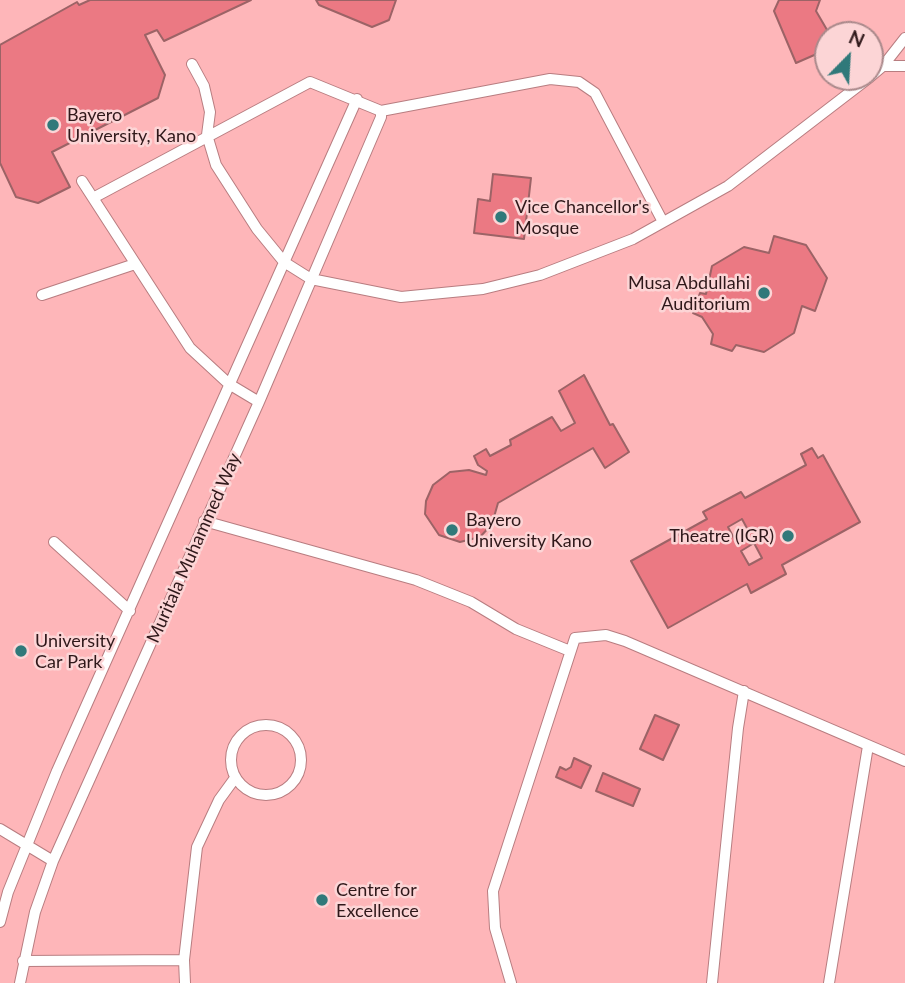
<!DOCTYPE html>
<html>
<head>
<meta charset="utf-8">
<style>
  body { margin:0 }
  #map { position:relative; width:905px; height:983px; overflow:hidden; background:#f8c4c6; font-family:Lato,sans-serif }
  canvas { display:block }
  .north { position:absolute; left:814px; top:21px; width:70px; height:70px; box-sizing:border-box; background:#fcd5d6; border:2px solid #aa898b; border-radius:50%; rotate:24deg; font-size:19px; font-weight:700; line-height:28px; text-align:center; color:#2f181a }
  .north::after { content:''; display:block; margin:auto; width:24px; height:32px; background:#30797a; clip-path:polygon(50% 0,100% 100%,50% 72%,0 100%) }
</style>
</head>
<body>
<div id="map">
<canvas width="905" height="983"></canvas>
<div class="north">N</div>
</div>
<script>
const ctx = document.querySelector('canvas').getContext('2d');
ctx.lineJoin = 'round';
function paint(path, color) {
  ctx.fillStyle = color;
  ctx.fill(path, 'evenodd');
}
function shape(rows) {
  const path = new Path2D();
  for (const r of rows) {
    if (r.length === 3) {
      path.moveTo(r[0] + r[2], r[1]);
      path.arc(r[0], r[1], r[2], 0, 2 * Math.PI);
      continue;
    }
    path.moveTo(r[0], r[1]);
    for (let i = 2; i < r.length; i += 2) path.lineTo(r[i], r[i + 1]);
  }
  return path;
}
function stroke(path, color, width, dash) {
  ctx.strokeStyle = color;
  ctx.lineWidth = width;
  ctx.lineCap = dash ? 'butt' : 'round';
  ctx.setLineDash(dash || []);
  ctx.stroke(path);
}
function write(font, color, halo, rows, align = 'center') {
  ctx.font = font + ' Lato,sans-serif';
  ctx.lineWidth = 5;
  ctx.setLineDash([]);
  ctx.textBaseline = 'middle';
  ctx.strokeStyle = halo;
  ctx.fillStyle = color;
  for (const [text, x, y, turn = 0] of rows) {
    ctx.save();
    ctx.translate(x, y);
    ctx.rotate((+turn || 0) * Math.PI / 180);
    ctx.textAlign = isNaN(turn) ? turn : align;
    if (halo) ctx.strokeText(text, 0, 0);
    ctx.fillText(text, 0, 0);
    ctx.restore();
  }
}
paint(shape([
  [0,0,905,0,905,983,0,983],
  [828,35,870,35,870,77,828,77]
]), '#feb6b9');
const building = shape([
  [90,0,251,0,164,41,157,30,145,35,165,75,158,98,52,152,70,187,38,203,16,197,0,163,0,45,77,2,79,5,90,0],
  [316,0,396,0,389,20,372,27,319,5,316,0],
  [779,0,820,0,816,11,830,35,828,49,796,63,774,11,779,0],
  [493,174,531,178,524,239,474,233,478,199,490,201,493,174],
  [774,236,806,245,827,278,815,311,802,306,794,333,764,352,736,345,732,351,711,344,713,334,702,317,693,313,700,293,706,294,712,266,744,247,769,253,774,236],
  [584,375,610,425,613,424,629,452,605,468,593,448,498,503,492,524,480,537,460,542,439,535,425,514,426,501,433,485,450,472,469,470,486,475,487,471,478,465,474,456,486,449,490,456,511,445,510,440,552,417,561,431,575,423,559,391,584,375],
  [812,448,818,458,823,455,860,522,782,565,786,574,751,593,747,584,668,628,631,561,707,519,703,512,741,492,745,498,806,465,801,454,812,448],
  [742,519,749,532,735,540,728,527,742,519],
  [754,543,762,558,749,565,741,551,754,543],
  [655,715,679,725,663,760,640,749,655,715],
  [574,758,591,766,581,788,556,777,560,767,566,770,571,767,574,758],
  [603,773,640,789,633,806,596,791,603,773]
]);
paint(building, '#eb7983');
stroke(building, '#9c6366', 2);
const service = shape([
  [192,64,204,86,210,112,207,135,216,165,257,229,284,262,311,279,401,297,483,289,540,275,633,239,728,186,870,77],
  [883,66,905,66],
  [870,77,883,66,905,38],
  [381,111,550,79,579,82,595,93,663,222],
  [82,181,190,348,229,384,259,402],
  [42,295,135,264],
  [204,521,416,580,471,602,516,629,570,651],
  [54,542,130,611],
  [266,760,35],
  [0,829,53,861],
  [0,922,8,892,57,771,357,99],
  [23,961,184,960],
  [20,983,35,912,53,861,259,402,381,117,381,111,310,82,93,198],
  [185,983,184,960,197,847,219,800,235,778],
  [511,983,495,928,493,891,575,638,606,635,625,641,905,761],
  [712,983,738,728,744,691],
  [829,983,868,746]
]);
stroke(service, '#b87d80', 12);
stroke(service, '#fff', 10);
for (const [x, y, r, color] of [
  [53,125,7,"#30797a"],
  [501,217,7,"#30797a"],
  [764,293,7,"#30797a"],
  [452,530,7,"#30797a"],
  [788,536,7,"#30797a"],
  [21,651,7,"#30797a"],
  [322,900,7,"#30797a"]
]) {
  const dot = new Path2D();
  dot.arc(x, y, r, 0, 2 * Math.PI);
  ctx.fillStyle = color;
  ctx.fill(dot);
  stroke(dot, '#fcd5d6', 2.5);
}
write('18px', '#2f181a', '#fcd5d6', [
  ["Bayero",67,115],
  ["University, Kano",67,136],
  ["Vice Chancellor's",515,207],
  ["Mosque",515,228],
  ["Musa Abdullahi",750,283,"right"],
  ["Auditorium",750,304,"right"],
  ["Bayero",466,520],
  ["University Kano",466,541],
  ["Theatre (IGR)",774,536,"right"],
  ["University",35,641],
  ["Car Park",35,662],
  ["Centre for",336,890],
  ["Excellence",336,911]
], 'left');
write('18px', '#2f181a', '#fcd5d6', [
  ["Muritala Muhammed Way",194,548,-66]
]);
</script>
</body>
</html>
